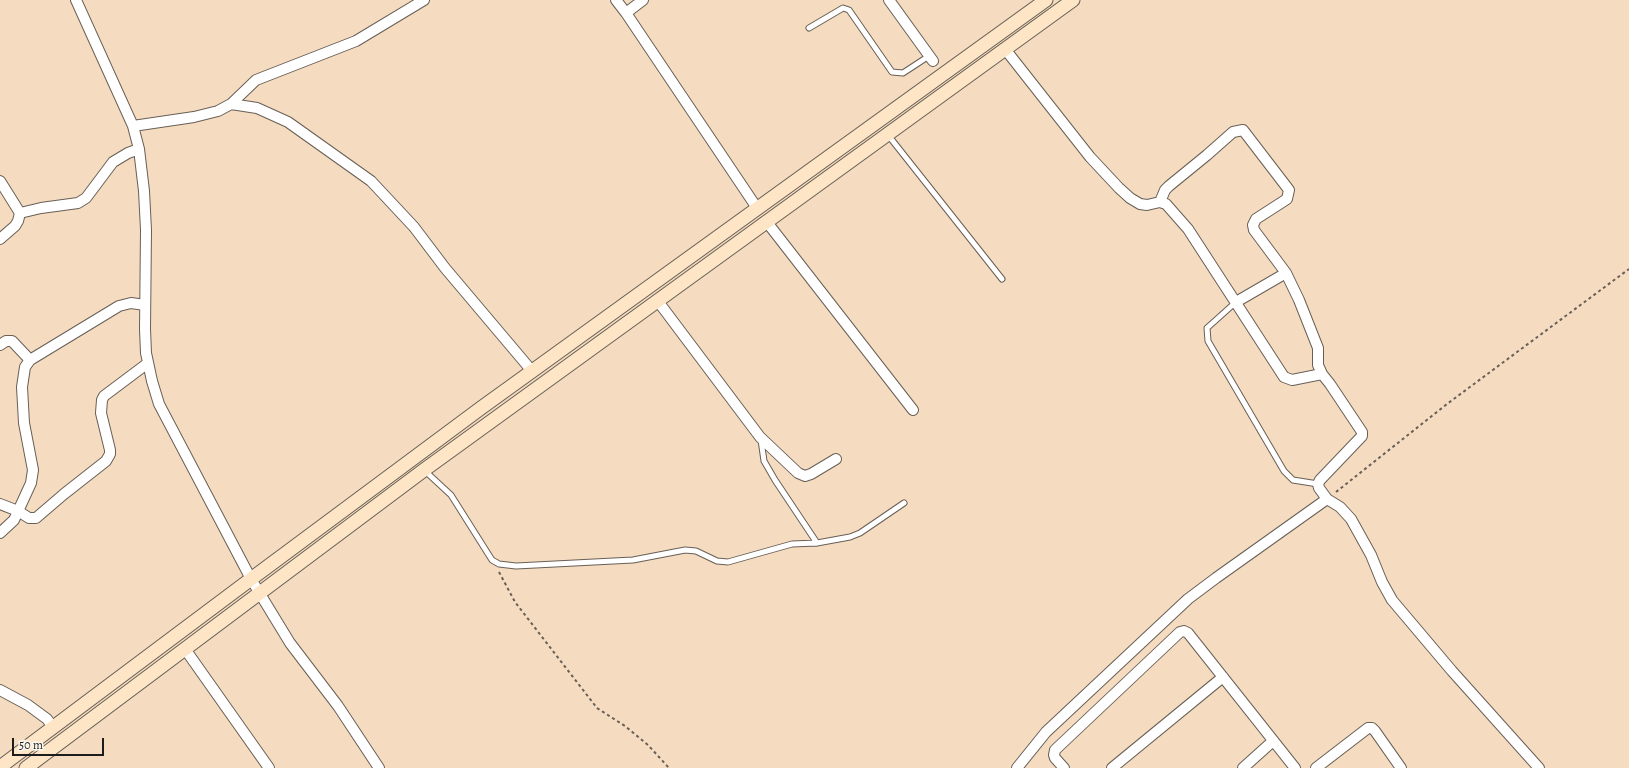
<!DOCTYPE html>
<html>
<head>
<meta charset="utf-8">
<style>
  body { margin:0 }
  #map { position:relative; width:1629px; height:768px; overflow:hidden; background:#f5dcc1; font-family:Alegreya,serif }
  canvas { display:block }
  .scale { position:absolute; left:12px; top:738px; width:92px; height:18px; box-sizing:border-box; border:2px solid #1c1c1c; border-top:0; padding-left:5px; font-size:12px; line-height:14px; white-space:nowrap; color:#1c1c1c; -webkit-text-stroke:3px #fbf7ec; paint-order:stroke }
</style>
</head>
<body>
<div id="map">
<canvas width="1629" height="768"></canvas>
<div class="scale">50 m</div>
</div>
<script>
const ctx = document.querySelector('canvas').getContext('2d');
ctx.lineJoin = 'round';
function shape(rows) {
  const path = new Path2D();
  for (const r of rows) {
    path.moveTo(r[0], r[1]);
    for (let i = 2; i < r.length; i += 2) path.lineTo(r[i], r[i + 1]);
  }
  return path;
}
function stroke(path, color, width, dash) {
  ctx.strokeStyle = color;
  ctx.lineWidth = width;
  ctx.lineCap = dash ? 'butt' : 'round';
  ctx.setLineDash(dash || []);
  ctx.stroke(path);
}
const lane = shape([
  [809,28,843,8,849,10,892,72,903,73,929,56],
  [888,135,1002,279],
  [1236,302,1207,328,1208,341,1284,471,1293,480,1318,484],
  [761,440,764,461,775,480,817,543],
  [424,470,451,495,492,560,499,564,516,566,633,560,685,550,696,551,717,561,728,562,792,544,817,543,850,537,860,533,904,503]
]);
const street = shape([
  [76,0,133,126,139,149,144,191,146,230,145,329,146,353,152,381,159,404,251,579,290,643,338,706,379,768],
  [616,0,626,13,757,208],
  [889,0,933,61],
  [626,13,643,0],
  [1005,49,1090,157,1119,188,1130,198,1140,204,1147,205,1160,202,1166,204,1188,229,1284,377,1292,380,1322,374,1330,384,1362,432,1362,436,1320,480,1318,484,1319,488,1327,499,1340,507,1351,519,1371,555,1382,582,1392,600,1452,671,1539,768],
  [231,104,257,108,288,122,371,181,414,227,445,268,532,371],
  [133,126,194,117,218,111,231,104,256,80,356,41,424,0],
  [0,181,20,213,18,221,15,226,0,239],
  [1160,202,1165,190,1169,186,1207,155,1233,132,1243,130,1289,190,1287,199,1256,219,1253,225,1254,230,1286,273,1299,300,1318,348,1318,365,1322,374],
  [20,213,41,208,78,203,86,198,113,162,128,153,139,149],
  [766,221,913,410],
  [657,300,760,437,798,473,805,476,811,474,836,459],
  [1236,302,1286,273],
  [0,345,6,341,12,341,30,360,119,306,131,303,145,305],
  [0,504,18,511,29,518,36,518,64,494,106,461,110,454,110,450,101,413,102,400,104,396,148,363],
  [0,533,14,520,31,483,33,470,24,423,22,387,25,367,30,360],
  [185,649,269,768],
  [0,690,28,705,47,719,53,727],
  [1017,768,1046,732,1188,599,1216,578,1327,499],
  [1064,768,1055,758,1054,755,1055,750,1180,632,1184,631,1188,633,1295,768],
  [1112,768,1223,677],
  [1243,768,1273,741],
  [1316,768,1368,728,1372,728,1375,731,1401,768]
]);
const secondary = shape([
  [0,767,251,579,481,408,1046,0],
  [26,768,424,470,1073,0]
]);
stroke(lane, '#685f56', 7);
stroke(street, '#685f56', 12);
stroke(secondary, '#685f56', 15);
stroke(shape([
  [1336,492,1447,404,1629,269],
  [499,572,515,602,597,708,625,726,648,745,669,768]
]), '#685f56', 2, [3, 3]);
stroke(lane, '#fff', 5);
stroke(street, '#fff', 10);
stroke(secondary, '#fde5c5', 13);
</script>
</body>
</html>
